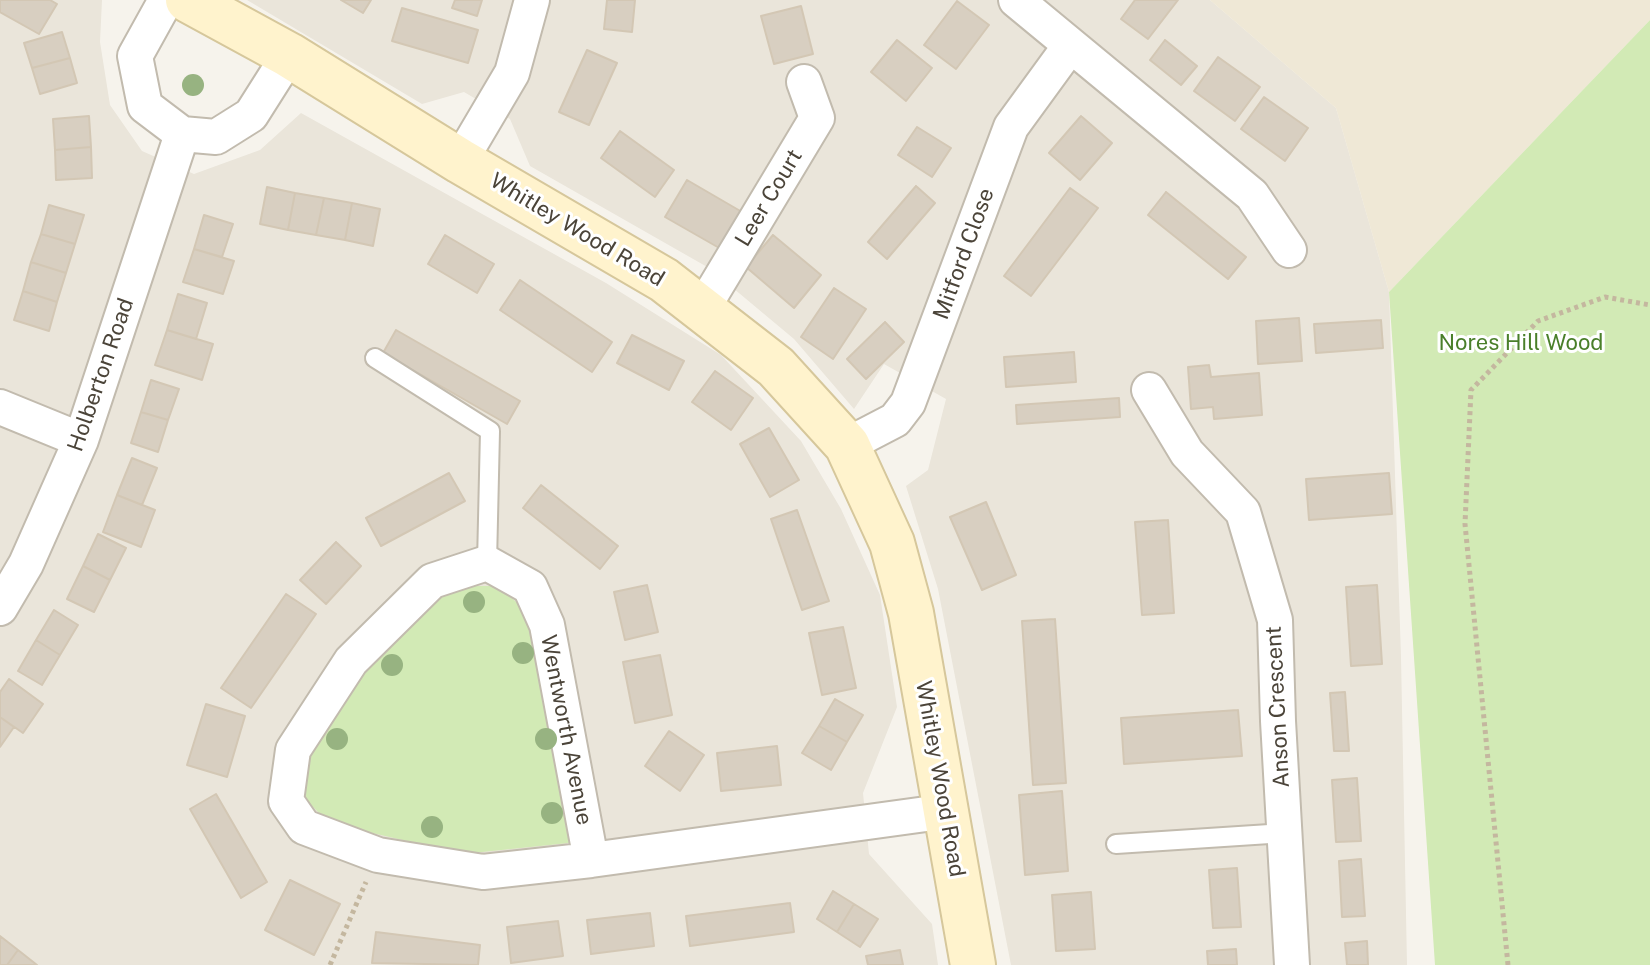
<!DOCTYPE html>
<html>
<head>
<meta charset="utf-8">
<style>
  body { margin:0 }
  canvas { display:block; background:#f6f3ec }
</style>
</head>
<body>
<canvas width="1650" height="965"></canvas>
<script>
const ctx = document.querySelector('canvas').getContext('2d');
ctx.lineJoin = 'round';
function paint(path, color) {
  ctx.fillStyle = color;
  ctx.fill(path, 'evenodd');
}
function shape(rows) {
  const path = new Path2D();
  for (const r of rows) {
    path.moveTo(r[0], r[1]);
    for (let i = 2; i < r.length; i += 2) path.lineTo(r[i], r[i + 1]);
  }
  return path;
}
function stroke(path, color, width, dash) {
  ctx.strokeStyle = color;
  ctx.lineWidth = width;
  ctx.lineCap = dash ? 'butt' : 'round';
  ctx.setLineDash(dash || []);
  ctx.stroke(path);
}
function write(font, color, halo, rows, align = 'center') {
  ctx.font = font + ' "Public Sans",sans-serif';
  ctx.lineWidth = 6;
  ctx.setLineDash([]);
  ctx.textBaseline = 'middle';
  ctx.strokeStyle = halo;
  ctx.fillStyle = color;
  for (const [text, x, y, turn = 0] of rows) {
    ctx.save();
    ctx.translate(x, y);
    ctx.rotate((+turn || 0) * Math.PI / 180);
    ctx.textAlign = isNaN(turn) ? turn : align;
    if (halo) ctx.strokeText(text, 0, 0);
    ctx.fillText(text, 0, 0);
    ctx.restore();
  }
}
paint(shape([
  [0,0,102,0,100,42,110,105,142,151,194,174,260,150,301,113,606,283,721,355,801,441,841,509,880,595,897,707,863,793,869,854,932,924,938,965,0,965],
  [247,0,1210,0,1336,108,1389,292,1401,657,1407,965,1011,965,938,589,906,486,928,470,946,399,884,364,854,409,794,339,709,268,530,166,510,119,464,92,422,104]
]), '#eae5da');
paint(shape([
  [1210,0,1650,0,1650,20,1389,292,1336,108]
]), '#efe8d6');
paint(shape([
  [1650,20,1650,965,1435,965,1389,292],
  [451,586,497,586,526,610,569,843,463,854,329,823,303,797,311,750,365,663]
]), '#d2eab5');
const building = shape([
  [0,0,50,0,57,4,39,34,0,12,0,0],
  [341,0,371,0,363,13,341,0],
  [455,0,482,0,477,16,452,8,455,0],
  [607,0,635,0,632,32,604,29,607,0],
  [1135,0,1178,0,1148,39,1121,19,1135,0],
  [957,1,989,25,956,69,924,45,957,1],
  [801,6,813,54,774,64,761,16,801,6],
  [402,8,478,30,468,63,392,41,402,8],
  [62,32,70,58,32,68,24,43,62,32],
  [897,40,932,68,906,101,871,72,897,40],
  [1165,40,1197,66,1181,85,1150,60,1165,40],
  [587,50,617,63,589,125,559,112,587,50],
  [1218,57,1260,87,1235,121,1194,91,1218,57],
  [70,58,77,83,40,94,32,68,70,58],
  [1264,97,1308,128,1285,161,1241,129,1264,97],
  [89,116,91,147,55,150,53,119,89,116],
  [1081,116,1112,143,1080,180,1049,153,1081,116],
  [917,127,951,148,932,177,898,155,917,127],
  [620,131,674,170,655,197,601,158,620,131],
  [91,147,92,178,56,180,55,150,91,147],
  [687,180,742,212,721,249,665,217,687,180],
  [916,186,935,203,887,259,868,242,916,186],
  [267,187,295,193,288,230,260,224,267,187],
  [1070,188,1098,208,1031,296,1004,276,1070,188],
  [1166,192,1246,257,1228,279,1148,215,1166,192],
  [295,193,324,198,316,235,288,230,295,193],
  [324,198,352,203,345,240,316,235,324,198],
  [352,203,380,209,373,246,345,240,352,203],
  [49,205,84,215,75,244,41,234,49,205],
  [204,215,233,224,222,257,194,249,204,215],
  [41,234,75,244,66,273,31,262,41,234],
  [445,235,494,264,477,293,428,264,445,235],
  [773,235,821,275,794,308,746,267,773,235],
  [194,249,234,261,223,294,183,282,194,249],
  [31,262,66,273,57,302,23,291,31,262],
  [520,280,612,342,592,372,500,310,520,280],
  [834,288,866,309,833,359,801,337,834,288],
  [23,291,57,302,49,331,14,320,23,291],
  [178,294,207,303,196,339,167,330,178,294],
  [1299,318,1302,361,1258,364,1256,321,1299,318],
  [1381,320,1383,348,1316,353,1314,324,1381,320],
  [885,322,904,342,866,379,847,359,885,322],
  [167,330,213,344,202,380,155,365,167,330],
  [396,330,520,401,507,424,383,353,396,330],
  [632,335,684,361,669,390,617,363,632,335],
  [1074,352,1076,382,1006,387,1004,357,1074,352],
  [1209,365,1211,377,1259,373,1262,415,1214,419,1213,407,1191,409,1188,367,1209,365],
  [715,371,753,398,731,430,692,402,715,371],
  [151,380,179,389,168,420,141,412,151,380],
  [1119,398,1120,417,1017,424,1016,405,1119,398],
  [141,412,168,420,158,452,131,443,141,412],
  [769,428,799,480,770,497,740,444,769,428],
  [132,458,157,468,142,505,117,495,132,458],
  [449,473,465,501,381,546,366,518,449,473],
  [1389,473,1392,514,1309,520,1306,479,1389,473],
  [541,485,618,546,600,569,523,508,541,485],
  [117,495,155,510,141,547,103,532,117,495],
  [986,502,1016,575,982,590,950,517,986,502],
  [797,510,829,601,802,610,771,519,797,510],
  [1168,520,1174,613,1142,615,1135,522,1168,520],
  [98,534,126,548,110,580,83,566,98,534],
  [336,542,361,566,326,604,300,580,336,542],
  [83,566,110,580,94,612,67,599,83,566],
  [647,585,658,632,625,640,614,592,647,585],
  [1377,585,1382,664,1351,666,1346,587,1377,585],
  [286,594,316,614,251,708,221,688,286,594],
  [54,610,78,625,60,655,36,640,54,610],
  [1055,619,1066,783,1033,785,1022,621,1055,619],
  [843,627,856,688,822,695,809,633,843,627],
  [36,640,60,655,42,685,18,671,36,640],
  [660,655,672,715,635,723,623,662,660,655],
  [9,679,43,704,23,733,0,717,0,692,9,679],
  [1345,692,1349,751,1334,751,1330,693,1345,692],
  [835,699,863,715,847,742,819,726,835,699],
  [206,704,245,716,227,777,187,765,206,704],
  [1238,710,1242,756,1124,764,1121,718,1238,710],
  [0,717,14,727,0,747,0,717],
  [819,726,847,742,831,770,802,753,819,726],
  [669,731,704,755,680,791,645,766,669,731],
  [777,746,781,785,721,791,717,753,777,746],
  [1357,778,1361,841,1336,842,1332,780,1357,778],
  [1062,791,1068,871,1025,875,1019,795,1062,791],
  [216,794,267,882,241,898,190,809,216,794],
  [1361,859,1365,916,1342,917,1339,861,1361,859],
  [1237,868,1241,927,1213,928,1209,870,1237,868],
  [290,880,340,904,314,955,265,930,290,880],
  [833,891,854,904,837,932,817,919,833,891],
  [1091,892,1095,949,1056,951,1052,895,1091,892],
  [790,903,794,932,690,946,686,916,790,903],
  [854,904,878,919,860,947,837,932,854,904],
  [650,913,654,946,591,954,587,920,650,913],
  [558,921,563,956,511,963,507,927,558,921],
  [376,932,480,945,478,965,372,963,376,932],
  [0,936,18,950,7,965,0,965,0,936],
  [1367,941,1368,965,1347,965,1345,943,1367,941],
  [1236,949,1237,965,1208,965,1207,951,1236,949],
  [18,950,37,965,7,965,18,950],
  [900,950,903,965,868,965,866,956,900,950]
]);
paint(building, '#d8cfc1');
stroke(building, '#d3c7b4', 2);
const lane = shape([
  [375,358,490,431,487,563],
  [1116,844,1285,833]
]);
const street = shape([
  [166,0,135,56,145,106,182,134,216,137,251,115,289,55],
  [1016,0,1252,195,1289,250],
  [460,161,512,73,532,0],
  [701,311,817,118,804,82],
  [1149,390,1187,453,1243,512,1275,620,1278,721,1292,965],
  [0,407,81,440],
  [847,445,895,420,908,403,1011,127,1070,46],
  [0,608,26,564,81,440,182,134],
  [591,860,547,625,530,587,487,563,432,581,351,661,293,750,286,801,304,827,378,855,483,872,591,860,948,811]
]);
const secondary = shape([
  [188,0,289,55,460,161,664,280,776,367,847,445,892,543,911,613,973,965]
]);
stroke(lane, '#c2bbae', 22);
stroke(street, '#c2bbae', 38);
stroke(secondary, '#d6c79b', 48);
stroke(shape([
  [330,965,366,882],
  [1508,965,1465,524,1471,390,1538,321,1605,297,1650,305]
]), '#c4b79f', 5, [4, 4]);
stroke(lane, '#fff', 18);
stroke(street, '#fff', 34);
stroke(secondary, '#fff3cd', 44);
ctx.fillStyle = '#97b381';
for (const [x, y] of [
  [193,85],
  [474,602],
  [523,653],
  [392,665],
  [337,739],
  [546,739],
  [552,813],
  [432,827]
]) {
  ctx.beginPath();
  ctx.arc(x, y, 11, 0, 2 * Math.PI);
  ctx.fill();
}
write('22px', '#4b4439', '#fff', [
  ["Leer Court",769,198,-59],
  ["Whitley Wood Road",577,230,31],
  ["Mitford Close",964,254,-70],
  ["Holberton Road",101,375,-71],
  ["Anson Crescent",1278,707,-93],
  ["Wentworth Avenue",566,730,79],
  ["Whitley Wood Road",940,779,80]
]);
write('22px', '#4a7f2a', '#fff', [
  ["Nores Hill Wood",1521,343]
]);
</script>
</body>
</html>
